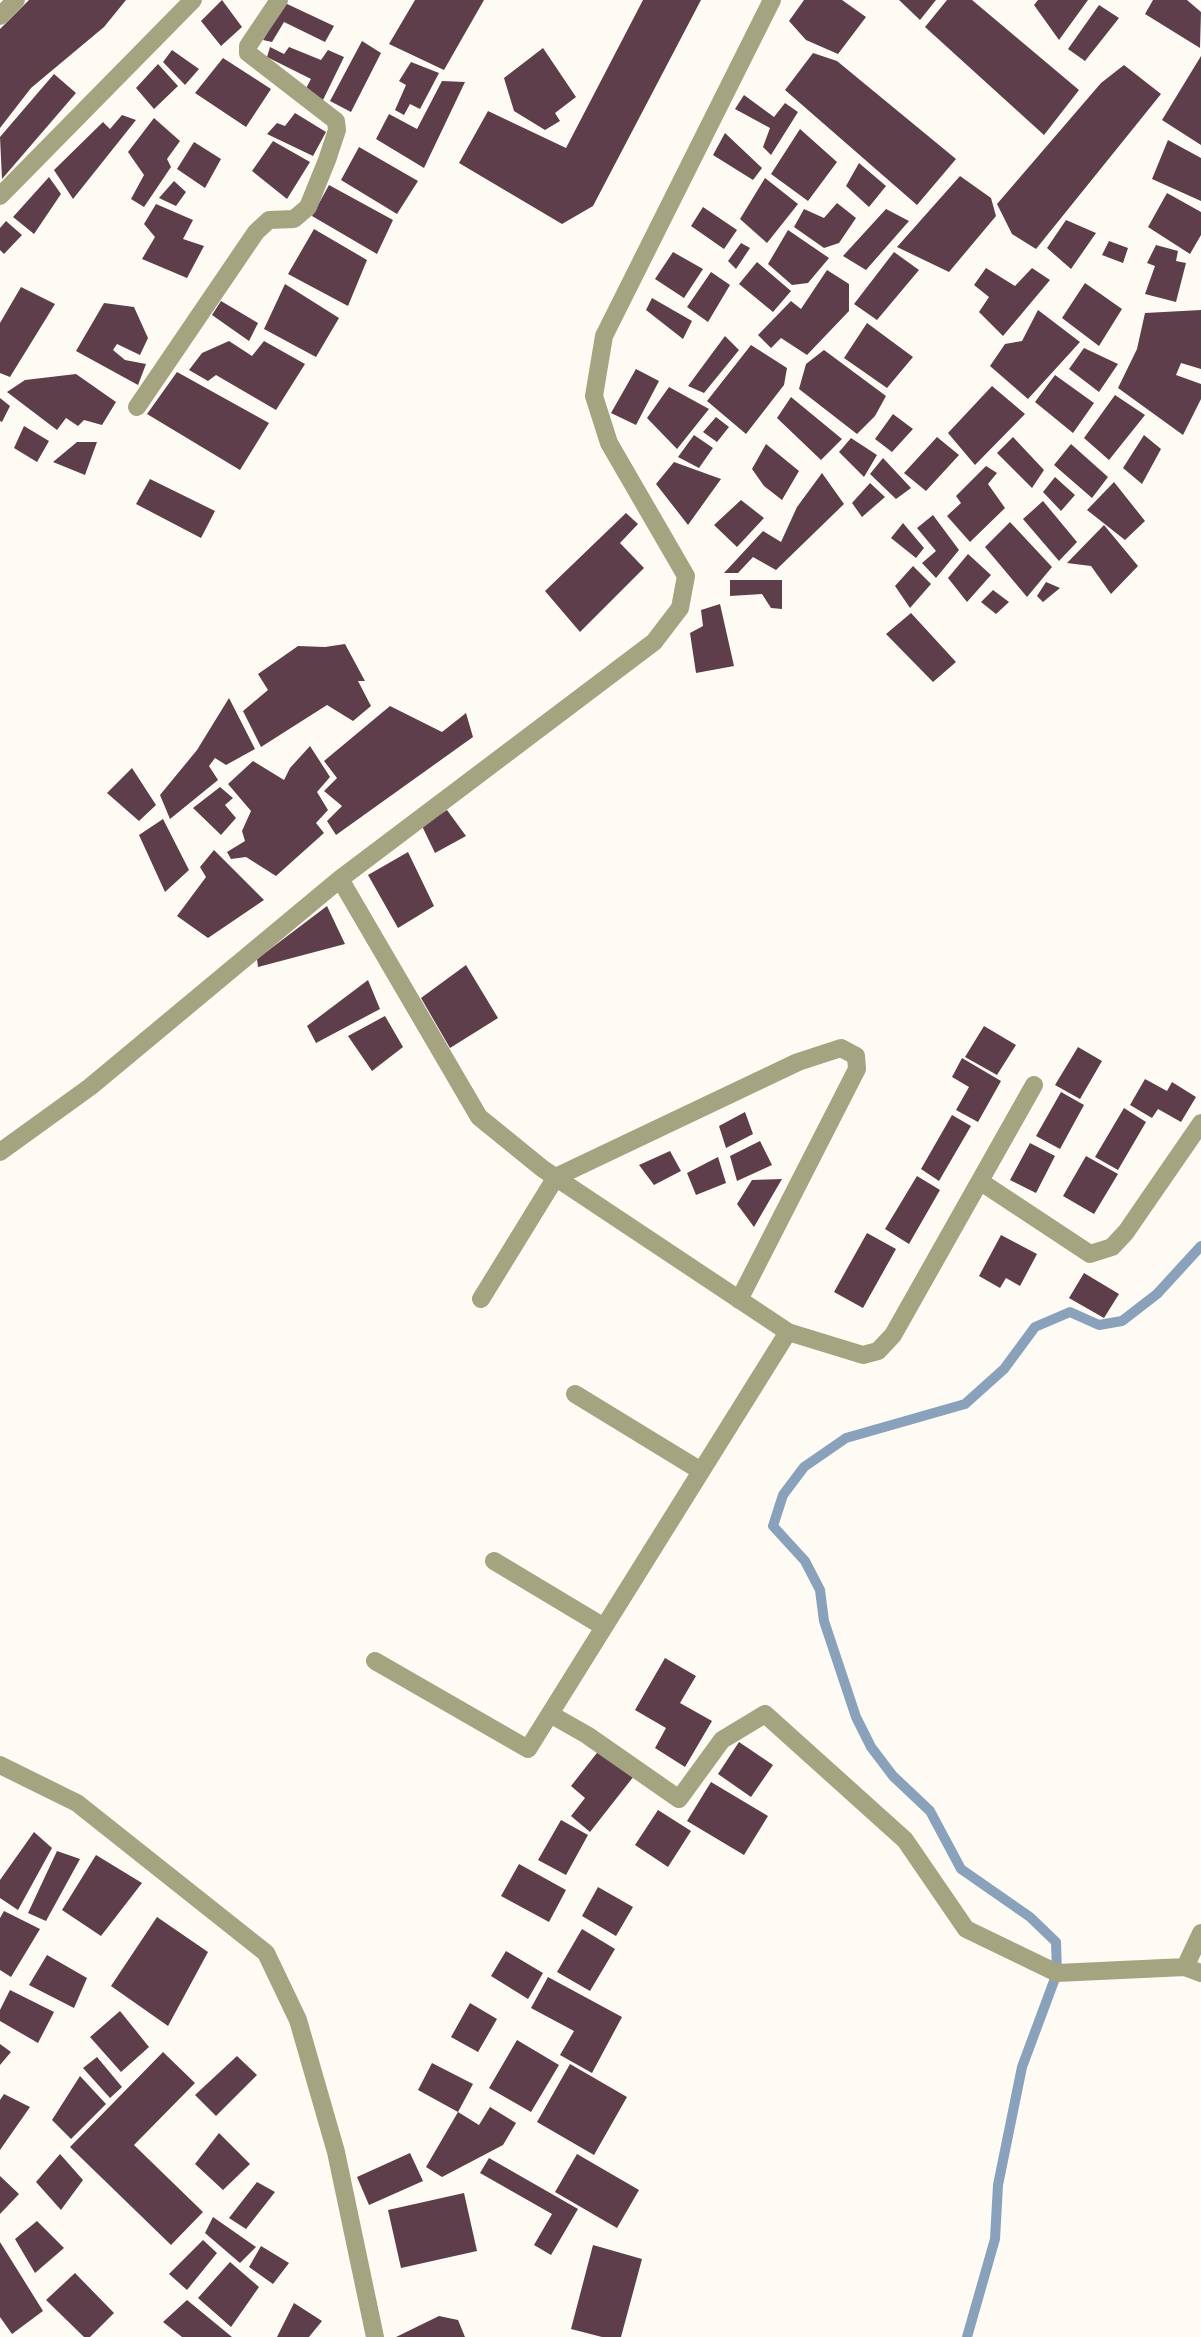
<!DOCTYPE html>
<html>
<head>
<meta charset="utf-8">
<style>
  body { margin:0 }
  canvas { display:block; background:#fefbf4 }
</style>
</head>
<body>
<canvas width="1201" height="2337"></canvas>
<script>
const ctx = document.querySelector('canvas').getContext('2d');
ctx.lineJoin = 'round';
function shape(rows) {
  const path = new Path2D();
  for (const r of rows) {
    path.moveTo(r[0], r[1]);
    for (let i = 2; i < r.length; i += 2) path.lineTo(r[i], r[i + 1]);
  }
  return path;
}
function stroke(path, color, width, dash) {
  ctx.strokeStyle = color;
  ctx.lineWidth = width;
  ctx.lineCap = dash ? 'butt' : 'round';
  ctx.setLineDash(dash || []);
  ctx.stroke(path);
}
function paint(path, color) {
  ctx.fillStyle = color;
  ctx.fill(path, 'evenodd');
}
stroke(shape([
  [967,2337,995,2239,998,2185,1022,2067,1057,1973,1056,1942,1030,1917,961,1869,930,1811,893,1776,871,1747,856,1717,824,1621,820,1590,805,1561,773,1526,783,1495,804,1467,846,1438,965,1404,1004,1369,1035,1327,1070,1312,1099,1325,1122,1321,1157,1294,1201,1246]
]), '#89a1bb', 10);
paint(shape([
  [29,0,126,0,104,27,31,88,0,128,0,29],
  [222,0,242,27,221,46,201,21],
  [415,0,484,0,444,70,389,44],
  [643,0,701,0,593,206,562,224,459,163,488,111,566,148],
  [804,0,842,0,866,17,838,54,806,40,789,21],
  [899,0,936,0,920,20],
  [947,0,972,0,1079,90,1044,135,925,27],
  [1038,0,1088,0,1059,40,1034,5],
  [1153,0,1187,0,1201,12,1200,48,1145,14],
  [285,3,334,26,325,42,284,22,272,42,263,40],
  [1099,5,1119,18,1085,61,1068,49],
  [362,41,381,53,351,112,330,101],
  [270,47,284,54,289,47,321,60,328,50,344,57,323,100,304,92,311,79,267,57],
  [543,48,576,97,555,113,560,121,545,130,514,111,504,78],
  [172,50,199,69,185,85,163,62],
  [813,53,837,61,956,159,917,205,785,90],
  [1201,56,1201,145,1162,120],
  [223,58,271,89,246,127,195,93],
  [411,62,439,73,420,109,410,104,404,115,395,110,406,85,399,81],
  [158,64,178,86,154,109,136,88],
  [1124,65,1161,94,1036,249,1012,234,997,204,1101,83],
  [54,74,76,93,2,179,0,137],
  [442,81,465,82,424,168,376,139,389,114,417,129],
  [744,95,774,117,785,103,798,112,771,155,763,147,770,128,735,109],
  [295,113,326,132,313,156,267,134,277,123,285,126],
  [122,115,136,120,73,199,54,170,103,122,110,129],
  [154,118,180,141,167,159,171,167,144,207,131,199,144,175,128,152],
  [800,129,837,162,808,201,771,174],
  [725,133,762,168,753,180,713,155],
  [1168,140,1201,158,1201,201,1152,179],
  [273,141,310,162,287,199,252,171],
  [194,142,221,159,205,188,177,169],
  [359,147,418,181,397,214,341,180],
  [859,163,886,186,869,207,846,186],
  [960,176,991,198,996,216,949,272,897,247],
  [49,177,61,194,34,234,13,217],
  [765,178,798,204,767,243,740,219],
  [174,181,186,192,176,206,159,198],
  [329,185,393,220,377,254,312,216],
  [1167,193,1201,212,1201,235,1190,254,1148,227],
  [837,203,856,218,839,243,824,248,794,227,804,209,824,218],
  [156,204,193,220,183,239,204,246,187,278,142,259,155,237,144,224],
  [703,207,737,230,724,249,691,226],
  [886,209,909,221,866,270,843,256],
  [1066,220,1096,233,1071,269,1047,248],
  [6,221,22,235,4,254,0,250,0,228],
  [314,229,367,260,348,306,288,274],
  [788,230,829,258,808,283,792,285,768,264],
  [1109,241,1128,248,1123,263,1102,255],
  [741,243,750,248,736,269,728,261],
  [1156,245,1178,251,1176,261,1186,263,1176,302,1145,294,1155,266,1147,263],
  [673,252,703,269,684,298,655,279],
  [894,252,919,270,877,320,854,304],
  [757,262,791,291,773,312,739,284],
  [986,268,1015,286,1032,268,1050,280,1003,336,979,312,989,297,974,285],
  [827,270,849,284,849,311,807,355,781,338,771,348,758,335,791,301,801,309],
  [711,272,730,285,708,322,687,307],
  [1085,283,1122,309,1099,346,1062,318],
  [285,284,339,318,316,357,264,329],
  [21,287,55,304,10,377,0,373,0,323],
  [652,298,692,321,683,339,646,310],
  [221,301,258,323,249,341,212,315],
  [104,303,134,307,148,338,140,355,117,344,113,350,125,360,146,364,138,385,76,351],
  [1038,310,1080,342,1028,399,990,366,1005,344,1022,341],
  [1201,310,1201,369,1181,363,1176,375,1201,384,1201,399,1183,435,1118,388,1137,349,1145,313],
  [867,323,913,357,887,388,844,358],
  [725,336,739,350,704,393,688,386],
  [229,341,252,356,264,341,305,364,276,410,216,375,208,381,189,370,202,353],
  [751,345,787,368,784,385,746,434,707,401],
  [1084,348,1118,364,1099,392,1069,369],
  [824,350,886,396,875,416,857,434,799,389,806,364],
  [636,369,659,381,636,425,611,413],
  [177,372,269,423,240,470,147,414],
  [76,374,116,402,102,425,84,420,78,426,66,418,57,430,7,392,25,380],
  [1055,375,1094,403,1073,433,1035,402],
  [992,386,1025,414,975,465,948,433],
  [669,387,709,409,677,449,647,418],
  [1115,395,1145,415,1109,460,1084,438],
  [791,397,842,439,821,460,777,418],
  [0,398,10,406,2,422,0,421],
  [893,414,913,429,892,452,875,439],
  [716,417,729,427,717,442,703,432],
  [24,426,49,441,37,462,14,448],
  [694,435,713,448,699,468,678,457],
  [1144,435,1161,449,1142,484,1123,468],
  [937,437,959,455,926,491,904,473],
  [1013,437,1044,470,1032,488,997,453],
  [851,438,877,455,864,477,839,452],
  [77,442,97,442,85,475,53,462],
  [766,444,799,471,782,500,764,486,752,469],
  [1071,444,1108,477,1092,498,1054,465],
  [883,458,911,488,896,499,870,474],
  [674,462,721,479,688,525,656,484],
  [986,466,997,473,988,484,1005,508,970,542,947,516,961,503,956,496],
  [822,473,844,504,776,570,753,557,738,573,724,573,763,531,781,542,797,507],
  [1055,477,1075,495,1061,511,1043,492],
  [150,479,215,511,201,538,136,504],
  [1114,482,1145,521,1125,540,1087,510],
  [870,483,885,497,862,517,852,503],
  [741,500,764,518,737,547,714,525],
  [1043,501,1077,542,1059,561,1023,519],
  [626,513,638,524,620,543,644,568,580,632,545,591],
  [933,515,959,550,936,578,922,563,936,551,917,528],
  [1010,522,1052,567,1027,597,985,547],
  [903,523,924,548,916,558,891,538],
  [1104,525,1138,566,1111,594,1091,566,1067,563],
  [968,554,991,575,967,602,948,578],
  [913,566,931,584,910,608,895,586],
  [730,580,782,580,782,609,771,608,762,594,730,596],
  [1046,582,1060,588,1043,602,1037,596],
  [993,590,1009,602,996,614,981,602],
  [720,604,734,666,696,673,690,633,703,626,701,610],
  [911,613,956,662,933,682,886,634],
  [345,644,365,681,358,681,371,706,353,721,327,705,261,747,243,711,268,690,258,674,298,646,325,647],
  [229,698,255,749,226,765,215,758,209,766,218,780,170,819,160,795,197,750],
  [390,706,442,732,466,713,473,737,336,835,327,821,342,806,324,791,337,778,324,761],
  [310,746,330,777,317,792,328,810,316,823,324,833,276,876,246,857,231,859,227,852,245,841,242,831,251,811,228,784,253,761,284,780,290,768],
  [132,768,156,805,139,821,107,793],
  [220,787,233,798,225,805,236,818,221,835,193,808],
  [447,810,466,836,435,853,422,826],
  [163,819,189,870,165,892,139,835],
  [214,850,264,900,208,938,177,916,206,877,200,867],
  [408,852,434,906,398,928,368,875],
  [327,906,345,944,258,967,257,959],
  [466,965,498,1018,450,1048,421,998],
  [368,980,380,1009,316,1043,307,1026],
  [385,1016,403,1047,372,1071,348,1036],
  [984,1026,1016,1045,997,1075,965,1057],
  [1078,1047,1102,1061,1080,1099,1055,1085],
  [962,1058,1001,1081,978,1122,956,1110,969,1087,952,1077],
  [1145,1079,1167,1091,1172,1082,1196,1097,1181,1122,1158,1109,1152,1118,1130,1105],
  [1061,1092,1084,1105,1060,1149,1036,1136],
  [1124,1108,1146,1122,1118,1170,1095,1157],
  [745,1112,753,1134,726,1148,719,1126],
  [952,1115,971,1126,939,1181,921,1169],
  [760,1141,772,1165,737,1181,730,1156],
  [1030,1143,1055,1156,1036,1193,1010,1180],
  [670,1151,681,1171,654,1185,639,1165],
  [1086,1156,1118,1174,1094,1214,1063,1196],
  [718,1157,726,1183,696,1195,687,1173],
  [917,1176,940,1190,909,1244,885,1229],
  [782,1179,754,1227,737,1204,752,1180],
  [867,1233,896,1249,863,1308,834,1292],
  [1001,1235,1037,1254,1020,1286,1006,1278,1000,1288,979,1276],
  [1084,1273,1119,1294,1104,1318,1069,1298],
  [665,1658,696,1676,680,1703,712,1721,685,1767,655,1748,666,1728,635,1710],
  [739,1742,773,1765,751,1797,718,1774],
  [600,1749,634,1776,590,1832,571,1816,585,1798,571,1786],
  [711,1782,768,1816,744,1855,687,1821],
  [658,1810,691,1831,668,1867,635,1845],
  [561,1820,588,1835,566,1875,538,1860],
  [34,1832,52,1848,18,1910,0,1898,0,1880],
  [57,1851,80,1859,46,1921,28,1913],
  [96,1855,142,1883,101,1936,62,1910],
  [519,1864,566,1890,549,1922,501,1896],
  [598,1887,633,1907,616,1936,582,1916],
  [4,1911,40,1929,11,1977,0,1970,0,1918],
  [157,1917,208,1952,168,2026,111,1986],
  [582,1929,615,1949,590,1991,557,1972],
  [506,1951,543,1973,528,1999,491,1976],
  [47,1955,87,1978,74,2008,29,1985],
  [548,1977,622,2017,592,2073,560,2055,574,2031,531,2008],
  [10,1990,54,2012,38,2043,0,2021,0,2010],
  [470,2003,497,2019,478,2052,451,2037],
  [120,2011,149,2047,121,2072,90,2037],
  [517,2040,559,2065,531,2112,489,2088],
  [0,2044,11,2052,0,2065],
  [163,2052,195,2083,134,2145,203,2212,171,2245,70,2147],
  [237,2056,257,2075,216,2116,195,2095],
  [97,2057,122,2087,110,2098,83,2068],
  [432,2063,473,2084,458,2112,418,2090],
  [570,2064,627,2097,594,2155,537,2122],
  [80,2076,106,2104,71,2139,52,2120],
  [4,2094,30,2107,0,2150,0,2100],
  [490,2107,516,2123,503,2145,442,2177,426,2167,458,2112,479,2125],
  [219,2133,250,2164,223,2190,195,2164],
  [410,2153,423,2181,369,2205,357,2177],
  [60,2154,83,2180,61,2210,36,2182],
  [577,2154,639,2190,617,2228,555,2192],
  [489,2158,578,2209,551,2255,534,2245,552,2214,480,2173],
  [0,2176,19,2194,0,2214],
  [257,2182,275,2192,246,2229,229,2218],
  [464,2193,477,2251,401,2268,388,2210],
  [213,2217,256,2247,240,2263,205,2233],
  [37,2221,64,2248,35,2273,15,2239],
  [203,2240,217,2253,187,2290,169,2274],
  [0,2242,43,2311,12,2334,0,2317],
  [593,2245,642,2259,621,2337,602,2337,571,2329],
  [261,2246,289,2263,273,2284,249,2267],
  [230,2262,259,2287,231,2327,198,2298],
  [75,2273,114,2313,90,2337,84,2337,46,2300],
  [187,2300,232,2337,182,2337,163,2322],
  [294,2303,322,2321,309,2337,277,2337],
  [439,2316,458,2320,465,2337,396,2337]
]), '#5d3e4a');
stroke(shape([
  [0,16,16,0],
  [0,196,193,0],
  [137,407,256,232,269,220,294,219,308,207,327,160,337,130,336,121,248,53,248,46,279,0],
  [340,879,479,1117,543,1169,788,1332,863,1355,878,1351,893,1335,1034,1085],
  [0,1152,90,1087,340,879,654,642,680,608,686,576,609,443,594,396,604,336,772,0],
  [981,1182,1090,1254,1112,1247,1126,1232,1201,1123],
  [481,1299,556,1177,798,1062,841,1048,856,1056,857,1069,739,1300],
  [575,1394,701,1471],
  [494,1561,604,1627],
  [375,1661,528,1749,788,1332],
  [550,1714,587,1735,679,1799,722,1740,765,1714,905,1840,966,1929,1057,1973,1185,1967,1201,1973],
  [0,1765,77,1803,266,1953,298,2020,336,2152,375,2337],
  [1185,1967,1201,1933]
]), '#a5a481', 18);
</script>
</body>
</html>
